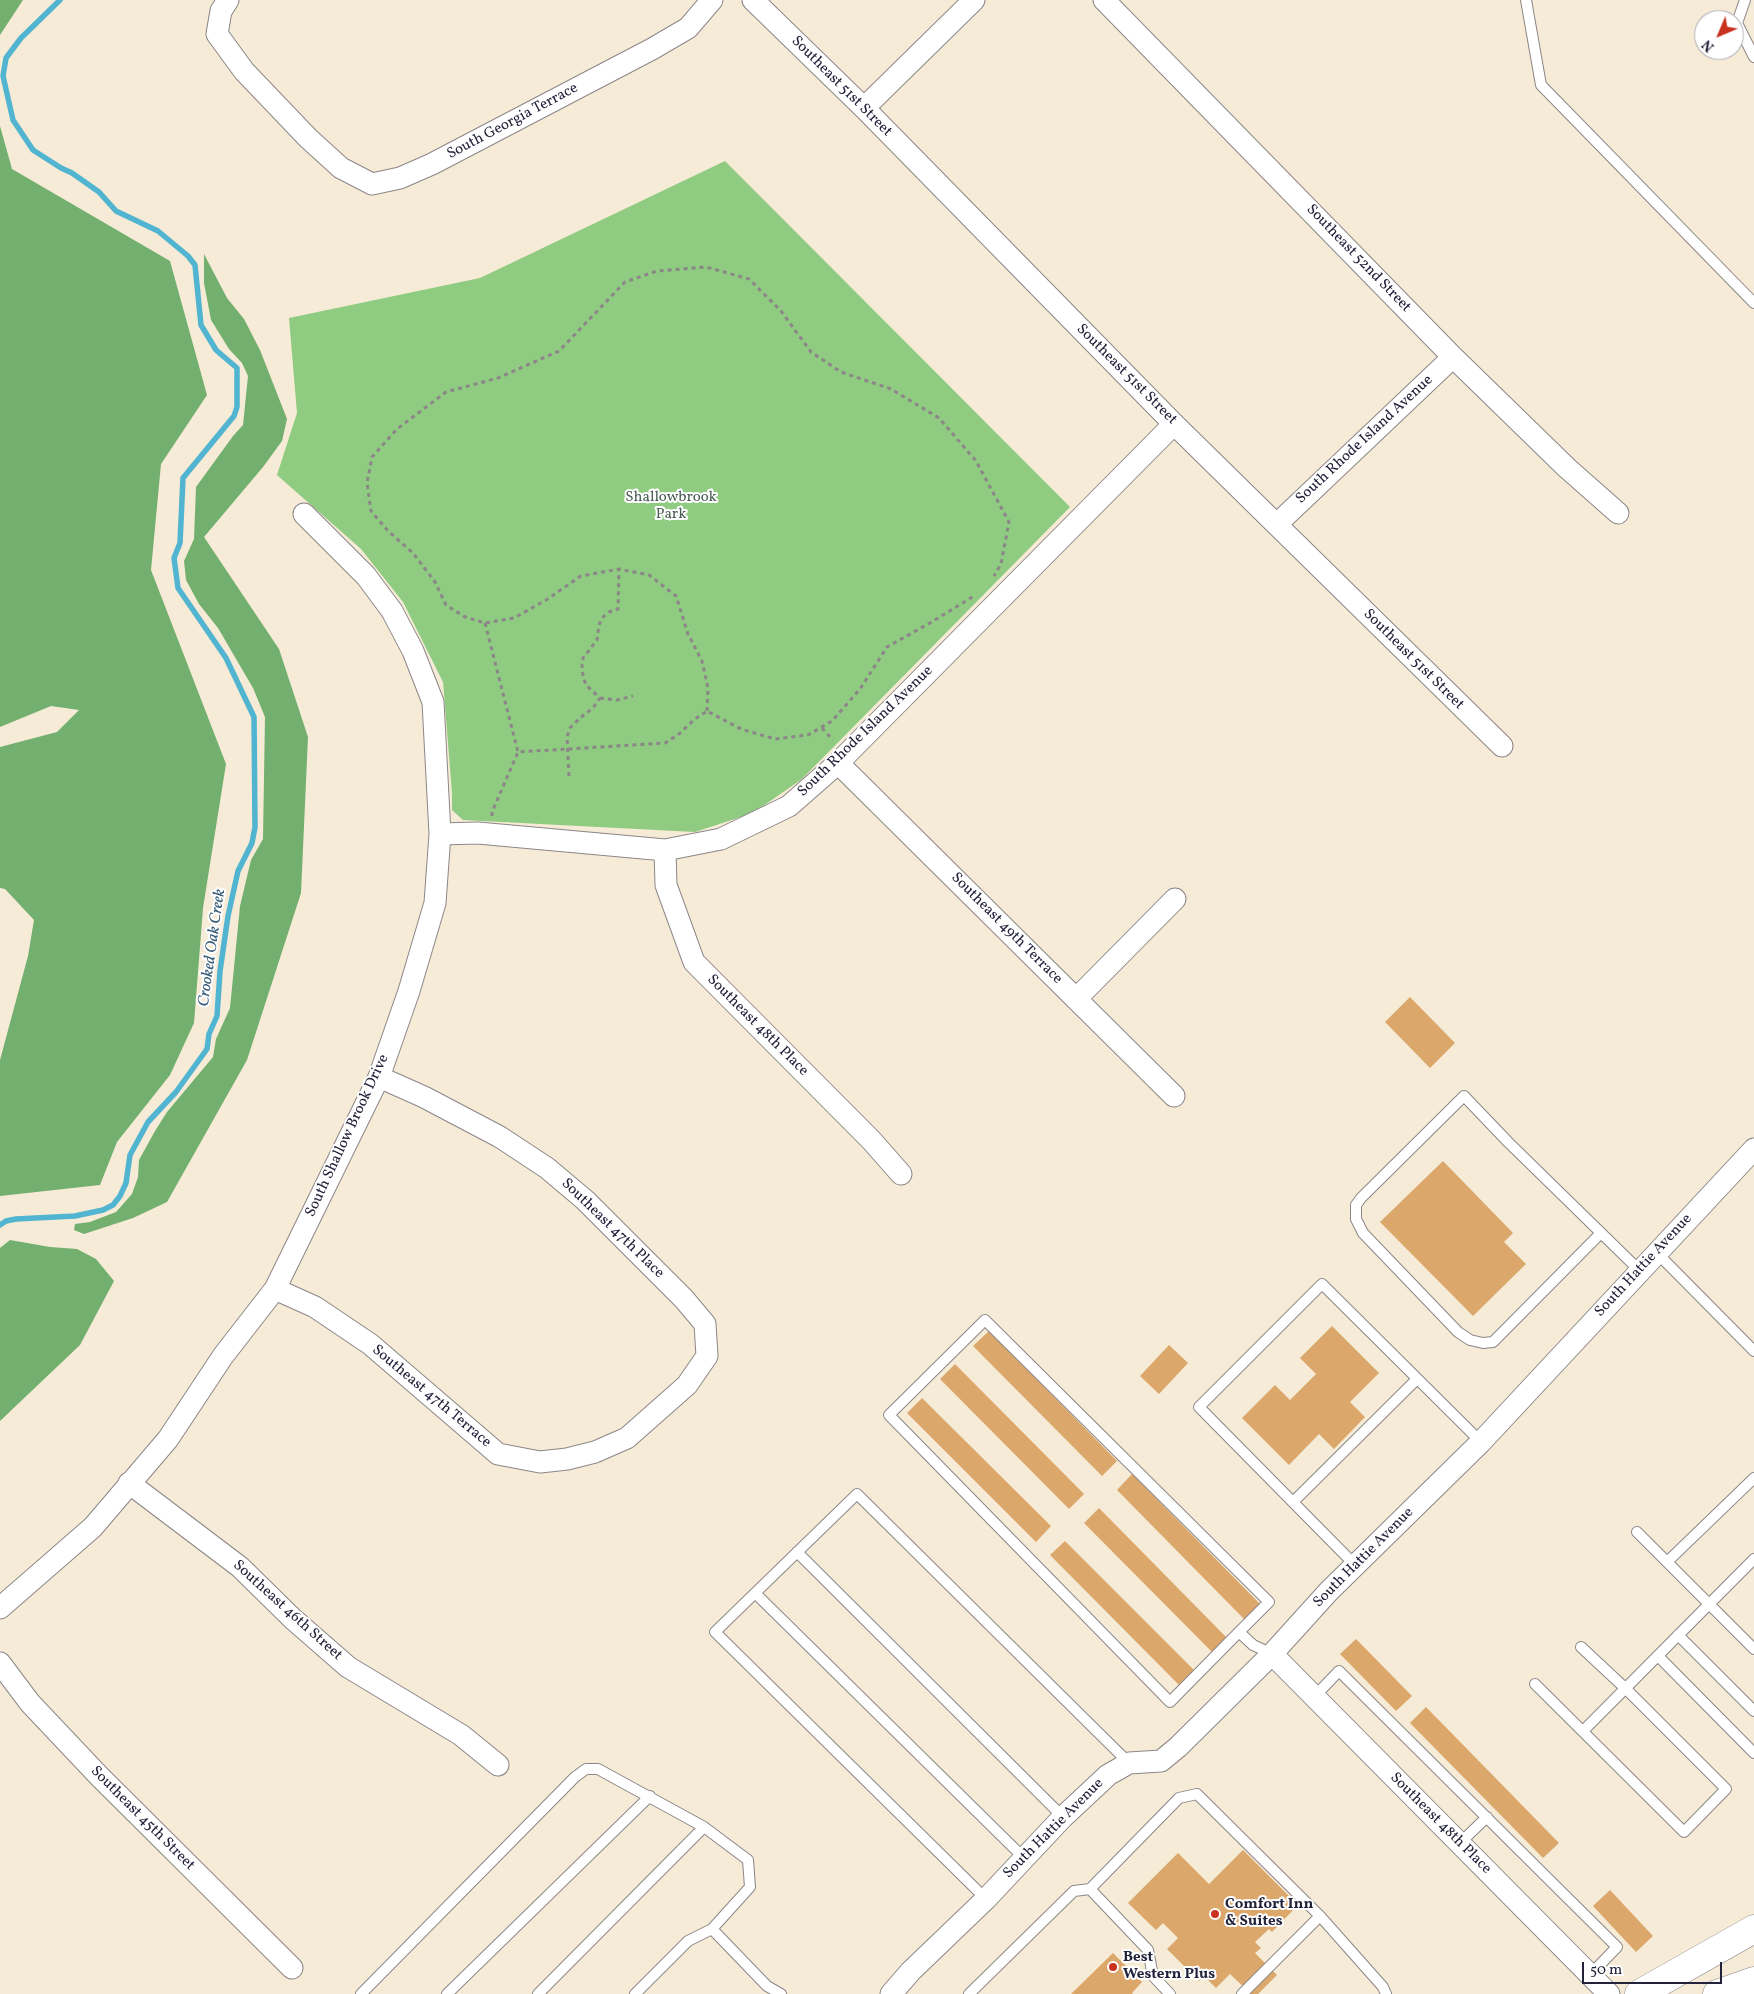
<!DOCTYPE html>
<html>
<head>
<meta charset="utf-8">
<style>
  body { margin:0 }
  #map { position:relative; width:1754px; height:1994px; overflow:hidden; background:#f6ebd6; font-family:Vollkorn,serif }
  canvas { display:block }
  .north { position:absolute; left:1694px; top:10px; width:50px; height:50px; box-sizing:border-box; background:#fff; border:1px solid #a7a7b1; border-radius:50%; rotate:225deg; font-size:14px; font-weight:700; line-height:20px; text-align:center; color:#22223b }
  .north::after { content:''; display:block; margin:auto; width:18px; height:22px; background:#c8321e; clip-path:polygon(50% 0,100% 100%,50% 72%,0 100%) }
  .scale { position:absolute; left:1582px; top:1962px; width:140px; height:22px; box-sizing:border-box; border:2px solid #22223b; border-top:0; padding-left:6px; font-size:15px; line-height:18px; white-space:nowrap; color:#22223b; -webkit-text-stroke:4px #fff; paint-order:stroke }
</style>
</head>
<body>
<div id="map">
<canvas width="1754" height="1994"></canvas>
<div class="north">N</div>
<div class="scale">50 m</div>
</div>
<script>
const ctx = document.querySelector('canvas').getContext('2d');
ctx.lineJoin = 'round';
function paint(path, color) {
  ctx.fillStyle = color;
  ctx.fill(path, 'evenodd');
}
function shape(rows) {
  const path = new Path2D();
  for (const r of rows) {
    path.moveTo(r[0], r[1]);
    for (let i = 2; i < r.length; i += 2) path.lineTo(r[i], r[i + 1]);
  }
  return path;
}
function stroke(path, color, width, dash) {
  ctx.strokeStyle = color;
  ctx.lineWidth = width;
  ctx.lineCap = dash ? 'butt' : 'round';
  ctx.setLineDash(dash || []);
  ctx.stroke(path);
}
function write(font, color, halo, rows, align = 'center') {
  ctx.font = font + ' Vollkorn,serif';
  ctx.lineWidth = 4;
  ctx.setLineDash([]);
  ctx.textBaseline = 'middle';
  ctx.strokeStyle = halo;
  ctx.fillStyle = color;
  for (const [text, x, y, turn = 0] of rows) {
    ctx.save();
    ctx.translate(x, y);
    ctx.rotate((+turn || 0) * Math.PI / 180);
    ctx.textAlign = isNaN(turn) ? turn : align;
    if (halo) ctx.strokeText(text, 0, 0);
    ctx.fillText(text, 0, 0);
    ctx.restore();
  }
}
paint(shape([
  [725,161,1070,507,802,779,753,813,695,832,463,820,452,810,452,793,443,682,403,602,361,549,277,475,297,413,289,318,480,278]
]), '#8fcb80');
paint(shape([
  [0,0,23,0,0,35],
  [0,126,12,169,170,261,207,395,161,464,151,570,226,764,203,908,194,1023,170,1075,117,1142,100,1185,0,1196,0,1060,28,956,34,920,5,889,0,888,0,747,57,732,79,710,51,706,0,727],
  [204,254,227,298,244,319,260,350,287,419,282,441,263,467,204,537,279,649,308,737,301,893,247,1060,167,1202,133,1218,84,1234,74,1230,75,1224,90,1222,116,1212,132,1194,138,1177,139,1160,155,1131,167,1112,213,1057,216,1039,230,1008,240,906,251,860,263,839,265,717,253,688,218,628,199,604,186,580,184,561,194,539,196,487,233,436,243,425,248,376,242,363,229,349,211,320,204,283],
  [10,1240,50,1247,77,1249,96,1259,114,1281,80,1345,0,1421,0,1248]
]), '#73af6e');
stroke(shape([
  [0,1225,6,1221,16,1219,75,1216,103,1210,113,1205,120,1196,126,1183,130,1155,148,1122,176,1092,207,1049,209,1034,217,1016,220,971,228,916,238,871,252,843,255,827,254,717,226,658,178,588,174,558,180,543,183,478,234,416,237,407,237,368,216,350,201,325,195,265,188,256,158,231,116,211,99,192,72,173,61,168,33,150,13,120,3,76,6,58,21,38,60,0]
]), '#51b4d0', 5.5);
paint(shape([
  [1410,997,1455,1043,1430,1068,1385,1022],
  [1443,1161,1513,1233,1504,1242,1526,1264,1473,1316,1380,1222],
  [1332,1326,1379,1373,1350,1402,1365,1417,1334,1449,1319,1434,1289,1465,1242,1418,1275,1385,1290,1400,1316,1374,1300,1358],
  [989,1331,1117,1461,1102,1476,973,1346],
  [1169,1345,1188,1363,1159,1394,1140,1376],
  [955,1364,1084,1494,1069,1509,940,1379],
  [922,1398,1051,1526,1036,1542,907,1413],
  [1132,1474,1261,1605,1245,1620,1117,1490],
  [1099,1508,1227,1638,1212,1652,1084,1523],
  [1065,1541,1195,1671,1180,1686,1050,1555],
  [1356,1639,1412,1696,1396,1711,1340,1654],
  [1426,1707,1559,1843,1543,1858,1410,1723],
  [1243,1850,1298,1905,1272,1932,1269,1929,1255,1942,1261,1948,1255,1953,1277,1975,1258,1994,1251,1994,1230,1974,1216,1988,1204,1976,1199,1981,1167,1949,1178,1938,1163,1923,1156,1930,1128,1903,1178,1853,1209,1884],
  [1610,1890,1653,1936,1636,1952,1593,1906],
  [1113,1953,1142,1982,1132,1993,1133,1994,1071,1994]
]), '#dca76a');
const service = shape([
  [1526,0,1541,85,1754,303],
  [1745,0,1737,23,1754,57],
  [1601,1233,1493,1342,1483,1343,1470,1340,1458,1332,1363,1233,1356,1219,1356,1205,1361,1198,1464,1096,1508,1142,1639,1270],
  [1656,1252,1754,1351],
  [1293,1502,1417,1379],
  [1637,1532,1754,1649],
  [797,1552,1063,1817],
  [1667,1562,1754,1478],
  [1355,1565,1199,1407,1322,1284,1481,1442],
  [755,1593,1024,1858],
  [1239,1632,1170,1702,889,1415,985,1320,1269,1602,1239,1632,1253,1645,1272,1654],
  [1678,1635,1754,1711],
  [1658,1656,1754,1753],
  [1535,1684,1684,1832,1726,1789,1625,1688,1581,1647],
  [1314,1697,1339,1671,1617,1947,1590,1975],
  [1583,1731,1754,1559],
  [1460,1843,1487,1817],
  [986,1899,715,1632,857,1494,1129,1763],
  [712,1929,767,1986,781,1994],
  [361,1994,575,1777,586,1769,598,1769,704,1827,748,1860,750,1887,712,1929,688,1941,635,1994],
  [447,1994,650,1796],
  [538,1994,704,1827],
  [969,1994,1074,1891,1090,1889],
  [1170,1994,1153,1976,1148,1950,1090,1889,1179,1798,1197,1794,1320,1916,1383,1987,1386,1994],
  [1242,1994,1320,1916]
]);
const minor = shape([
  [228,0,221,11,217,34,244,71,308,138,341,168,372,184,400,178,432,164,652,49,688,28,712,0],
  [753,0,864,108,1174,424,1502,746],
  [1104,0,1453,357,1567,468,1618,513],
  [864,108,974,0],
  [1277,524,1453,357],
  [838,763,1174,1096],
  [440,834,478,833,665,850,721,839,789,806,838,763,1174,424],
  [665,850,666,885,694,962,872,1141,901,1174],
  [1076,999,1175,899],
  [275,1289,315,1307,370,1344,498,1454,540,1462,567,1459,595,1452,627,1438,687,1385,707,1356,705,1324,684,1299,585,1200,547,1168,500,1137,424,1097,379,1077],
  [129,1483,240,1567,293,1619,348,1667,461,1735,498,1765],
  [0,1608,93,1527,168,1439,223,1356,275,1289,379,1077,409,991,435,903,440,834,433,702,413,651,392,611,366,576,304,514],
  [1272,1654,1609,1994],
  [0,1663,30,1703,99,1776,292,1968],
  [891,1994,911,1971,986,1899,1063,1817,1108,1775,1129,1763,1161,1761,1178,1747,1272,1654,1329,1591,1481,1442,1754,1149]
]);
const secondary = shape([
  [1639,1994,1754,1929]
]);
const motorway = shape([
  [1717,1994,1754,1981]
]);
stroke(service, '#8c8688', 12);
stroke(minor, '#8c8688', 23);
stroke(secondary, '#8c8688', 29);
stroke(motorway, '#8c8688', 29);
stroke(shape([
  [485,623,518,752],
  [600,698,617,700,633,696],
  [707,711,708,688,702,661,688,634,676,596,649,575,619,569,581,576,546,600,514,618,485,623,465,617,446,605,435,582,413,553,388,531,371,511,367,483,372,457,397,429,446,392,498,378,559,351,625,282,657,271,706,267,749,279,781,311,811,352,841,372,891,389,939,418,976,461,1009,522,1001,564,994,576],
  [822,728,833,740],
  [569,776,567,737,570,728,580,718,593,708,600,698,586,685,583,676,582,665,583,658,597,640,599,625,602,618,609,612,618,609,619,569],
  [492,816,492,812,518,752,665,743,679,734,695,719,707,711,741,729,775,739,808,735,832,721,860,689,887,647,930,623,974,596]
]), '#8c8688', 3, [4, 4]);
stroke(service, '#fff', 10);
stroke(minor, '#fff', 21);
stroke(secondary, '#fff', 28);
stroke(motorway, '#fff', 28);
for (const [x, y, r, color] of [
  [1215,1914,5,"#c8321e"],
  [1113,1967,5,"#c8321e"]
]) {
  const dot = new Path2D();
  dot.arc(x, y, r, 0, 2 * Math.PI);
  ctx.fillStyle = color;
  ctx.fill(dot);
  stroke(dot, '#fff', 2);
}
write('15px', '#22223b', '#fff', [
  ["Southeast 51st Street",841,87,45],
  ["South Georgia Terrace",513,122,-28],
  ["Southeast 52nd Street",1358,259,46],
  ["Southeast 51st Street",1126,375,45],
  ["South Rhode Island Avenue",1365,440,-43],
  ["Southeast 51st Street",1413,660,45],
  ["South Rhode Island Avenue",866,732,-44],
  ["Southeast 49th Terrace",1006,929,45],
  ["Southeast 48th Place",757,1026,45],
  ["South Shallow Brook Drive",348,1136,-65],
  ["Southeast 47th Place",612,1229,44],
  ["South Hattie Avenue",1644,1266,-47],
  ["Southeast 47th Terrace",431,1397,40],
  ["South Hattie Avenue",1364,1558,-45],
  ["Southeast 46th Street",287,1611,42],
  ["Southeast 45th Street",142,1819,45],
  ["Southeast 48th Place",1440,1824,45],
  ["South Hattie Avenue",1054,1829,-45]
]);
write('15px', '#485d53', '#fff', [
  ["Shallowbrook",671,498],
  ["Park",671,515]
]);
write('bold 15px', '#22223b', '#fff', [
  ["Comfort Inn",1225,1905],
  ["& Suites",1225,1922],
  ["Best",1123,1958],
  ["Western Plus",1123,1975]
], 'left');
write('italic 16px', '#355c77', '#fff', [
  ["Crooked Oak Creek",213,948,-82]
]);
</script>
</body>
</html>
